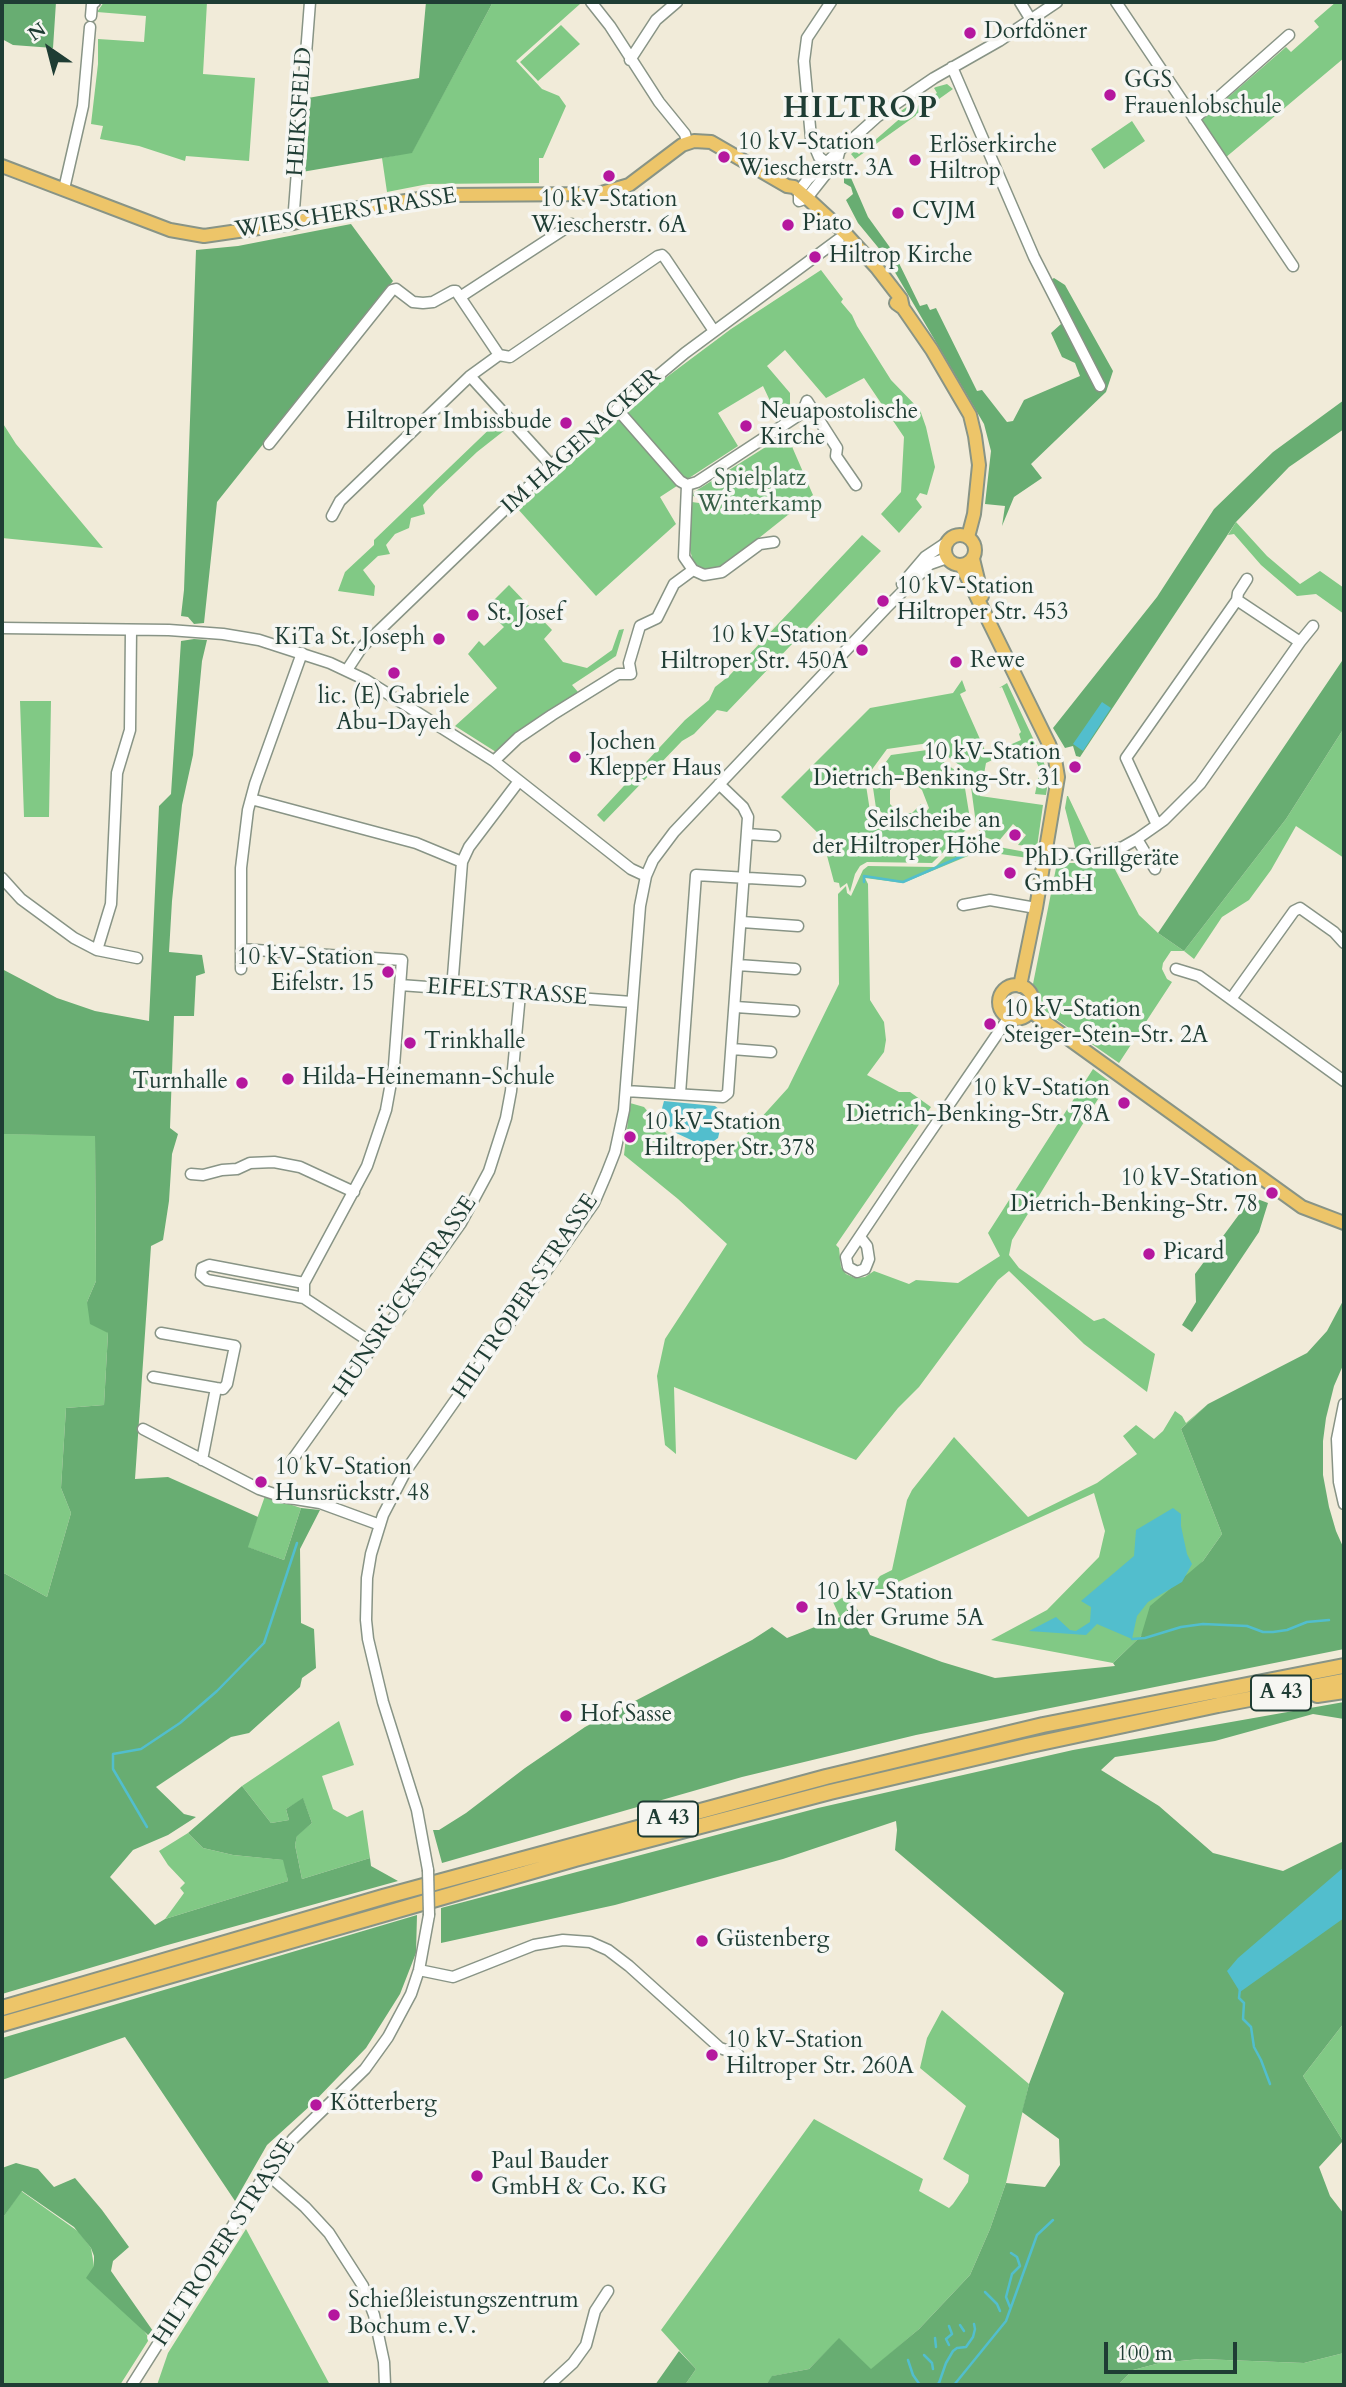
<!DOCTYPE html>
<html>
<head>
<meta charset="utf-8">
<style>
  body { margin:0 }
  #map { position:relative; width:1346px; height:2387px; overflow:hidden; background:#f1ebd9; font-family:Cardo,serif }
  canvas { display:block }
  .frame { position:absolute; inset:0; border:4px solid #1f3d34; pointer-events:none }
  .north { position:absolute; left:14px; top:14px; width:70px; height:70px; -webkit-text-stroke:5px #f6f6f2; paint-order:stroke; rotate:325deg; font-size:19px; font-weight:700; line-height:28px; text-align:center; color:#1f3d34 }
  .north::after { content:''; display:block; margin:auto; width:24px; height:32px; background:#1f3d34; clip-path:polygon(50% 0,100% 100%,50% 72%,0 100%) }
  .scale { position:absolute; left:1104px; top:2342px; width:133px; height:32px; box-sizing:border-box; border:4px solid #1f3d34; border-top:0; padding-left:9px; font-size:21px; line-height:24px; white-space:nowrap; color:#1f3d34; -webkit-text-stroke:5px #f6f6f2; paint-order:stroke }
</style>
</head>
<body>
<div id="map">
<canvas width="1346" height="2387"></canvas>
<div class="frame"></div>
<div class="north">N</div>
<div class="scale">100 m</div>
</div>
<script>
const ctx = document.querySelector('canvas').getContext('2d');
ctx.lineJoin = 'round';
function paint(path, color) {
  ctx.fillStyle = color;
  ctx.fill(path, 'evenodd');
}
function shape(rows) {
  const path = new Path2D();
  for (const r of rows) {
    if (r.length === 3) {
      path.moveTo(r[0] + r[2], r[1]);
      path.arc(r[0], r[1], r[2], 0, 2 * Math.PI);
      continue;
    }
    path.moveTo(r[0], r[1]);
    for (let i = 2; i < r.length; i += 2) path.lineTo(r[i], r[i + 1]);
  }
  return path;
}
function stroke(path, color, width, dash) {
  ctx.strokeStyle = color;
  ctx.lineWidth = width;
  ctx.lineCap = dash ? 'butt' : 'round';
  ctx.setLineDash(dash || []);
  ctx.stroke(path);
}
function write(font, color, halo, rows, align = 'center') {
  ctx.font = font + ' Cardo,serif';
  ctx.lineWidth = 7;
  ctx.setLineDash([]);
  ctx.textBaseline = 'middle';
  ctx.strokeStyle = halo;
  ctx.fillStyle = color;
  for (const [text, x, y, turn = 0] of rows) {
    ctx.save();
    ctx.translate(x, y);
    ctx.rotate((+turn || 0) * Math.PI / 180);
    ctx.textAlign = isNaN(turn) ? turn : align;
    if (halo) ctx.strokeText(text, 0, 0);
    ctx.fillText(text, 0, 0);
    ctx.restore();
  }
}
paint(shape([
  [104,2,207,2,203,74,255,78,249,161,186,156,185,161,139,146,100,139,103,126,91,124,98,64,98,39,144,42,146,16,97,12],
  [493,2,579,2,580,4,516,61,542,89,559,96,566,106,543,158,539,158,539,183,428,184,387,192,382,158,412,152],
  [1336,2,1344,2,1344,58,1225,158,1202,124,1202,120,1286,47,1291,52,1319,27,1314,21],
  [561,25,580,44,538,81,520,62],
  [947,84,953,89,855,159,851,154,855,151,859,154,904,115,901,111,912,103,916,107,937,93,934,88,936,87],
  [1132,121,1145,141,1104,169,1091,149],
  [821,270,843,299,841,302,852,315,857,326,891,380,920,410,926,427,935,467,927,495,920,493,916,499,922,507,899,533,881,514,901,492,904,437,864,378,826,398,785,350,767,366,790,393,790,411,779,420,763,386,718,413,738,446,660,497,676,524,596,596,517,508,636,400,731,329],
  [501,418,510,426,477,452,436,491,423,505,425,514,411,518,409,528,395,534,386,545,390,554,378,556,363,570,375,586,374,596,338,591,345,572,374,545,374,540],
  [2,422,16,444,103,548,2,538],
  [780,438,790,442,813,495,725,565,709,570,701,569,694,564,689,547,692,502,699,503,702,499,693,496,694,492],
  [1236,522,1267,556,1300,584,1320,571,1344,588,1344,614,1316,594,1297,596,1261,565,1234,534,1228,535],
  [862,535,881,551,727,712,717,710,694,734,682,741,604,822,597,815,685,720,709,700,715,687,729,676],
  [509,585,552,630,544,639,563,662,587,668,612,650,619,630,624,629,616,656,572,685,578,692,526,727,496,752,455,726,497,688,468,654,479,641,484,646,504,627,495,618,500,612,491,603],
  [962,680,966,691,960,694,987,755,1021,740,1019,734,1021,732,1002,687,999,688,1007,683,1040,753,1049,776,1046,795,1035,794,1040,770,1028,743,986,763,980,796,1043,805,1037,847,1018,845,1026,835,1013,824,998,842,982,836,976,824,969,772,929,743,887,749,865,779,870,811,892,828,917,824,929,808,922,790,913,782,899,781,890,790,890,804,899,813,912,813,921,804,922,807,914,819,894,822,876,808,872,781,891,755,927,750,963,776,971,825,932,863,867,862,860,866,855,874,850,892,847,883,840,888,839,883,834,882,822,837,781,797,870,708,953,693],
  [20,701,51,701,49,817,24,817],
  [1344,728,1344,858,1296,826,1271,870,1249,900,1222,917,1194,959,1184,951,1171,951,1163,963,1162,969,1167,979,1172,982,1119,1063,1043,1010,1038,991,1033,984,1057,863,1091,863,1109,858,1139,915,1158,933,1184,951,1286,819],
  [1067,796,1068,796,1094,851,1076,851,1065,808],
  [971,834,983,844,1031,853,1035,859,980,851,903,883,865,878,868,884,870,1000,884,1022,886,1040,884,1052,867,1075,899,1092,910,1092,931,1107,836,1245,839,1248,841,1267,846,1274,855,1278,865,1277,874,1271,909,1284,916,1280,958,1283,1000,1256,988,1233,1093,1069,1109,1081,1012,1240,1009,1255,1019,1268,1094,1321,1104,1318,1155,1354,1147,1392,1084,1344,1009,1271,998,1280,919,1387,898,1408,856,1460,674,1387,676,1454,665,1445,657,1376,665,1339,727,1244,678,1199,624,1155,630,1103,644,1107,671,1139,703,1151,740,1141,788,1088,839,984,838,894,846,886,847,893,851,896,863,870,868,866,935,867,965,837],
  [2,1134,95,1135,96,1281,87,1302,108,1333,104,1405,66,1408,61,1488,71,1513,47,1597,2,1572],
  [1208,1404,1181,1429,1222,1534,1203,1561,1141,1636,1113,1663,991,1640,1047,1610,1099,1557,1105,1531,1094,1493,854,1602,840,1617,833,1602,874,1584,880,1576,892,1570,907,1500,912,1490,954,1437,1028,1517,1097,1483,1137,1454,1123,1436,1136,1425,1154,1439,1163,1431,1175,1411,1182,1416,1186,1423],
  [265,1496,301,1508,284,1560,247,1547],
  [339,1721,354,1765,322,1776,333,1809,347,1817,363,1810,370,1858,302,1879,295,1845,297,1835,312,1823,303,1799,286,1809,289,1820,271,1823,242,1786],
  [188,1833,203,1848,233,1855,284,1860,288,1881,165,1919,184,1893,180,1888,185,1883,168,1865,159,1851],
  [942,2010,1029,2084,1006,2183,990,2229,970,2275,919,2329,871,2370,839,2339,809,2369,773,2376,766,2385,685,2385,696,2369,661,2330,814,2119,923,2179,919,2191,949,2208,953,2204,968,2182,969,2175,943,2159,966,2106,920,2068,927,2038],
  [1344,2023,1344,2140,1343,2141,1303,2076],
  [21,2191,79,2232,91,2248,94,2266,147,2335,148,2341,120,2385,2,2385,2,2219],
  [246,2229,330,2385,157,2385,168,2353],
  [1344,2353,1344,2385,1118,2385,1133,2370,1160,2363,1200,2359,1304,2363]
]), '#81c985');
paint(shape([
  [2,2,56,2,53,48,13,45,2,39],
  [426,2,493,2,412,153,302,172,308,98,419,78],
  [848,171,868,217,894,253,920,306,927,304,930,310,936,308,977,391,982,390,1007,422,1013,421,1024,400,1080,376,1075,363,1062,357,1051,333,1061,324,1044,284,1054,278,1065,285,1113,371,1106,392,1031,464,1042,478,1014,497,1002,526,1005,506,985,504,991,451,984,424,886,257,858,223,846,200,853,194,851,187,844,183,844,175],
  [351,224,393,281,217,502,204,623,194,624,188,617,181,616,184,590,196,250,238,246],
  [1344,400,1344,429,1289,467,1236,522,1080,757,1076,756,1073,746,1065,748,1053,728,1157,597,1214,509,1273,452],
  [194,639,207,640,202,661,193,755,182,805,172,901,169,952,202,955,205,973,196,976,194,1016,174,1016,170,1128,178,1134,172,1154,169,1201,163,1240,151,1246,135,1479,168,1477,258,1517,248,1547,284,1560,301,1508,320,1510,300,1549,301,1623,314,1629,316,1668,302,1678,300,1687,249,1733,231,1737,156,1787,184,1814,196,1817,168,1835,133,1850,110,1877,155,1925,165,1919,288,1881,283,1860,233,1855,203,1848,188,1833,242,1786,271,1823,289,1820,286,1809,303,1798,312,1823,297,1836,295,1845,302,1879,370,1858,371,1866,398,1881,164,1946,2,1994,2,1572,47,1597,71,1513,61,1488,66,1408,104,1405,108,1333,90,1324,87,1302,96,1281,95,1136,2,1134,2,969,57,998,95,1011,149,1021,159,806,171,794,181,641],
  [1344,658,1344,728,1286,819,1184,951,1158,933],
  [1252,1197,1268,1203,1259,1232,1192,1332,1182,1325,1196,1302,1195,1274],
  [1344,1299,1344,1363,1334,1386,1326,1418,1323,1441,1323,1475,1329,1507,1336,1531,1344,1549,1344,1649,916,1735,742,1777,442,1863,433,1830,439,1830,466,1813,525,1768,585,1727,752,1640,772,1627,787,1638,840,1617,854,1603,870,1635,942,1662,995,1678,1115,1666,1113,1663,1141,1636,1150,1606,1203,1561,1222,1534,1181,1429,1208,1404,1307,1353,1327,1331],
  [1344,1702,1344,1719,1313,1714,1215,1741,1115,1757,1101,1770,1159,1806,1213,1853,1283,1871,1344,1841,1344,2023,1303,2076,1343,2141,1319,2167,1330,2196,1344,2214,1344,2353,1304,2363,1200,2359,1160,2363,1133,2370,1118,2385,766,2385,772,2376,809,2369,839,2338,871,2369,919,2329,970,2275,990,2229,1006,2183,1045,2187,1060,2165,1059,2139,1022,2112,1029,2084,1064,1993,895,1850,897,1830,896,1821,783,1859,615,1905,441,1943,441,1908,818,1808,1073,1750],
  [417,1915,416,1953,400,1994,366,2048,311,2105,267,2145,235,2201,125,2037,2,2080,2,2038],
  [16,2163,38,2169,54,2187,75,2178,102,2210,129,2247,113,2261,111,2271,153,2331,148,2335,86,2278,94,2266,94,2256,91,2248,74,2227,22,2191,2,2219,2,2168],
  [679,2351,696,2369,685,2385,655,2385]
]), '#68ad72');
paint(shape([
  [1102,702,1111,708,1083,751,1073,744],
  [664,1101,715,1106,720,1110,723,1117,718,1138,711,1143,702,1145,676,1133,660,1116],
  [1173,1508,1181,1514,1181,1526,1187,1554,1192,1564,1182,1582,1148,1602,1137,1616,1132,1639,1097,1624,1086,1635,1029,1631,1056,1617,1070,1630,1076,1631,1090,1622,1091,1607,1081,1601,1134,1556,1136,1530],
  [1344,1867,1344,1918,1240,1992,1227,1971,1238,1958]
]), '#52becd');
stroke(shape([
  [864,882,864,876,903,882,969,853,980,851],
  [1132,1639,1145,1638,1181,1627,1203,1624,1247,1626,1263,1632,1273,1632,1287,1630,1307,1622,1329,1620],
  [147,1827,113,1769,113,1754,141,1749,180,1723,217,1691,264,1643,297,1543],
  [1240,1988,1239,1998,1244,2003,1243,2019,1251,2027,1254,2047,1261,2060,1270,2084],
  [985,2292,997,2304,1000,2311],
  [1010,2307,1006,2297,1012,2274,1020,2266,1017,2257,1011,2253],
  [960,2325,964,2331],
  [949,2326,952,2334,946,2339,949,2345],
  [935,2338,936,2347],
  [924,2355,932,2363,933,2369],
  [908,2360,913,2375,920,2385],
  [882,2384,882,2385],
  [935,2385,939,2383,946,2363,953,2351,957,2348,966,2347,973,2337,975,2329,974,2324],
  [954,2385,1006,2321,1037,2235,1053,2220]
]), '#52becd', 2.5);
const minor = shape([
  [591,2,610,26,659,102,685,134,687,142],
  [1020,2,1031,20],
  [1116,2,1293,266],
  [91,16,92,4,95,2],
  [630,60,656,20,677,2],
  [952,67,1034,257,1100,386],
  [1194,119,1289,35],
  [839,153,837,160,807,198,799,201,799,191,808,179,878,116,934,78,999,41,1057,2],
  [829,165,819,157,811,138,804,61,807,38,831,2],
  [64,189,83,106,90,27],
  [293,223,310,2],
  [460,297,572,224],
  [470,376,551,465],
  [807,401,837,448,836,456,856,485],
  [617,409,680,481,687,485,697,482,802,413,807,401],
  [269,444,392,290,396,289,413,302,423,303,433,302,453,291,456,291,499,355],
  [687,485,684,557,693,570,704,575,722,572,760,544,774,542],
  [332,516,340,501,470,376,499,355,510,357,658,256,662,255,665,258,714,331],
  [902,584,925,557,946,543],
  [1237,600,1238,593,1247,579],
  [2,628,169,630,223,634,259,640,330,663,366,680,494,761,631,869,646,876],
  [1300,642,1313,626],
  [347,670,362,647,551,465,685,353,839,239],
  [494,761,518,738,552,715,618,674,631,674,629,663,640,626,657,618,674,584,693,570],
  [251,799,416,843,462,862],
  [747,834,775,836],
  [1137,839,1155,869],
  [1046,853,1090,855,1108,852,1123,847,1137,839,1157,825,1164,820,1200,784,1300,642,1237,600,1126,758,1157,825],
  [2,878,21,899,74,938,97,950,137,958],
  [963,905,990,900,1036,908],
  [742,922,798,926],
  [241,949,402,960,394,1066,386,1110,367,1166,304,1283,304,1298],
  [97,950,111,904,117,773,130,730,131,630],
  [738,965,795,969],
  [241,969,241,868,248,810,255,784,302,653],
  [1176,969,1199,976,1344,1081],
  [400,985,632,1002],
  [452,989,462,862,469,847,519,781],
  [1231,999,1294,911,1300,908,1334,932,1344,943],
  [736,1007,794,1011],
  [732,1049,771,1052],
  [626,1091,723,1097,728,1093,748,817,743,807,719,784],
  [680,1094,696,875,800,881],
  [191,1174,203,1175,222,1170,237,1169,250,1163,274,1162,300,1167,354,1192],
  [860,1237,867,1246,869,1259,865,1269,857,1272,848,1267,846,1257,905,1169,1009,1017],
  [304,1283,209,1265,202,1268,201,1275,207,1280,304,1298,375,1345],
  [161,1333,235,1346,227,1384,223,1389,216,1388,202,1460],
  [153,1377,216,1388],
  [1344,1404,1337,1439,1339,1482,1344,1504],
  [143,1429,259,1489,283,1497,320,1503,380,1525],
  [288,1466,461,1223,489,1171,506,1118,511,1091,520,994],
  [428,1870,417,1810,383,1702,368,1639,366,1620,367,1578,371,1554,383,1515,407,1469,594,1203,606,1175,615,1152,624,1110,640,906,646,876,653,860,674,832,886,608,930,564,947,558],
  [419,1970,453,1977,534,1945,563,1940,590,1942,608,1950,629,1966,720,2048,738,2054],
  [266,2173,305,2207,329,2233,363,2286,374,2315,384,2362,385,2385],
  [132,2385,266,2173,293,2139,365,2069,388,2037,411,1994,419,1970,429,1915],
  [549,2385,573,2363,586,2345,595,2311,608,2291]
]);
const major = shape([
  [2,166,170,230,204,236,293,223,339,211,446,195,598,194,629,185,682,145,694,141,711,142,787,186,794,187,807,198,845,233,877,268,901,299,903,308],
  [896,303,903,308,932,350,970,415,975,436,979,465,974,514,968,537],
  [960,550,15],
  [973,559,982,596],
  [961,565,1049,744,1055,759,1058,777,1036,908,1020,986],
  [1016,1002,17],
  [1030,1011,1302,1207,1344,1223]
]);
const highway = shape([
  [1317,1695,1344,1691],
  [2,2008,383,1897,826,1777,1043,1725,1344,1666],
  [2,2024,575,1859,830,1792,1026,1746,1218,1705,1344,1681]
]);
stroke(minor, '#889486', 13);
stroke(major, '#889486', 16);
stroke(highway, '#889486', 18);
stroke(minor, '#fff', 10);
stroke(major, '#edc569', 12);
stroke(highway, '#edc569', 14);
const minorBridge = shape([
  [428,1870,429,1915]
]);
stroke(minorBridge, '#889486', 13, []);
stroke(minorBridge, '#fff', 10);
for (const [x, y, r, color] of [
  [970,33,7,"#b5179e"],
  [1110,95,7,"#b5179e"],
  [724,157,7,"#b5179e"],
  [915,160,7,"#b5179e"],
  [609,176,7,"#b5179e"],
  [898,213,7,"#b5179e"],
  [788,225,7,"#b5179e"],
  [815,257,7,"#b5179e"],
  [566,423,7,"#b5179e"],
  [746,426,7,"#b5179e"],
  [883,601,7,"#b5179e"],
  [473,615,7,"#b5179e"],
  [439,639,7,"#b5179e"],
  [862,650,7,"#b5179e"],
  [956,662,7,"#b5179e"],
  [394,673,7,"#b5179e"],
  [575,757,7,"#b5179e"],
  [1075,767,7,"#b5179e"],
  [1015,835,7,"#b5179e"],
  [1010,873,7,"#b5179e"],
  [388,972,7,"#b5179e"],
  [990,1024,7,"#b5179e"],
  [410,1043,7,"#b5179e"],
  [288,1079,7,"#b5179e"],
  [242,1083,7,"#b5179e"],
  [1124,1103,7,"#b5179e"],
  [630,1137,7,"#b5179e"],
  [1272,1193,7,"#b5179e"],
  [1149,1254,7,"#b5179e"],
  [261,1482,7,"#b5179e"],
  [802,1607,7,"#b5179e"],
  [566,1716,7,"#b5179e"],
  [702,1941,7,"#b5179e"],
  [712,2055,7,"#b5179e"],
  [316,2105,7,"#b5179e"],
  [477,2176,7,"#b5179e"],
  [334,2315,7,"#b5179e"]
]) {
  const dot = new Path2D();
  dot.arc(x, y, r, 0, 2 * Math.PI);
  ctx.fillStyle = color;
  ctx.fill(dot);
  stroke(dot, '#f6f6f2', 2.5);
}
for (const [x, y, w] of [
  [1281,1693,60],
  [668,1819,60]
]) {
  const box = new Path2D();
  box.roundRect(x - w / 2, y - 17.5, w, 35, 5);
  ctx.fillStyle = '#f6f6f2';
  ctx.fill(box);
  stroke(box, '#1f3d34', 2);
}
write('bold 21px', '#1f3d34', null, [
  ["A 43",1281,1693],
  ["A 43",668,1819]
]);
write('23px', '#1f3d34', '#f6f6f2', [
  ["Dorfdöner",984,33],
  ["GGS",1124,82],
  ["Frauenlobschule",1124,108],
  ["10 kV-Station",738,144],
  ["Wiescherstr. 3A",738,170],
  ["Erlöserkirche",929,147],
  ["Hiltrop",929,173],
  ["10 kV-Station",609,201,"center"],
  ["Wiescherstr. 6A",609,227,"center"],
  ["CVJM",912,213],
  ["Piato",802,225],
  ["Hiltrop Kirche",829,257],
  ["Neuapostolische",760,413],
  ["Kirche",760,439],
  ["Hiltroper Imbissbude",552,423,"right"],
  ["10 kV-Station",897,588],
  ["Hiltroper Str. 453",897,614],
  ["St. Josef",487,615],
  ["10 kV-Station",848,637,"right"],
  ["Hiltroper Str. 450A",848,663,"right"],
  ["KiTa St. Joseph",425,639,"right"],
  ["Rewe",970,662],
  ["lic. (E) Gabriele",394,698,"center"],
  ["Abu-Dayeh",394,724,"center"],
  ["Jochen",589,744],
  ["Klepper Haus",589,770],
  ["10 kV-Station",1061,754,"right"],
  ["Dietrich-Benking-Str. 31",1061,780,"right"],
  ["Seilscheibe an",1001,822,"right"],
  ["der Hiltroper Höhe",1001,848,"right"],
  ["PhD Grillgeräte",1024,860],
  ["GmbH",1024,886],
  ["10 kV-Station",374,959,"right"],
  ["Eifelstr. 15",374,985,"right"],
  ["10 kV-Station",1004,1011],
  ["Steiger-Stein-Str. 2A",1004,1037],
  ["Trinkhalle",424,1043],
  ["Hilda-Heinemann-Schule",302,1079],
  ["Turnhalle",228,1083,"right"],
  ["10 kV-Station",1110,1090,"right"],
  ["Dietrich-Benking-Str. 78A",1110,1116,"right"],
  ["10 kV-Station",644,1124],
  ["Hiltroper Str. 378",644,1150],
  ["10 kV-Station",1258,1180,"right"],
  ["Dietrich-Benking-Str. 78",1258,1206,"right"],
  ["Picard",1163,1254],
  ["10 kV-Station",275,1469],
  ["Hunsrückstr. 48",275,1495],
  ["10 kV-Station",816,1594],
  ["In der Grume 5A",816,1620],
  ["Hof Sasse",580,1716],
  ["Güstenberg",716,1941],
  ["10 kV-Station",726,2042],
  ["Hiltroper Str. 260A",726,2068],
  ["Kötterberg",330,2105],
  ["Paul Bauder",491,2163],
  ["GmbH & Co. KG",491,2189],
  ["Schießleistungszentrum",348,2302],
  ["Bochum e.V.",348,2328]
], 'left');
write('23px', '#1f3d34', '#f6f6f2', [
  ["HEIKSFELD",301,112,-86],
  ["WIESCHERSTRASSE",346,214,-9],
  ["IM HAGENACKER",582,442,-42],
  ["EIFELSTRASSE",507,993,4],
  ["HUNSRÜCKSTRASSE",406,1297,-56],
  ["HILTROPER STRASSE",526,1297,-56],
  ["HILTROPER STRASSE",225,2243,-57]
]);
write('23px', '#386048', '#f6f6f2', [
  ["Spielplatz",760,480],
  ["Winterkamp",760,506]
]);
ctx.letterSpacing = '2px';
write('bold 30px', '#1f3d34', '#f6f6f2', [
  ["HILTROP",861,110]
]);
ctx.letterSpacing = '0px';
</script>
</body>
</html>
